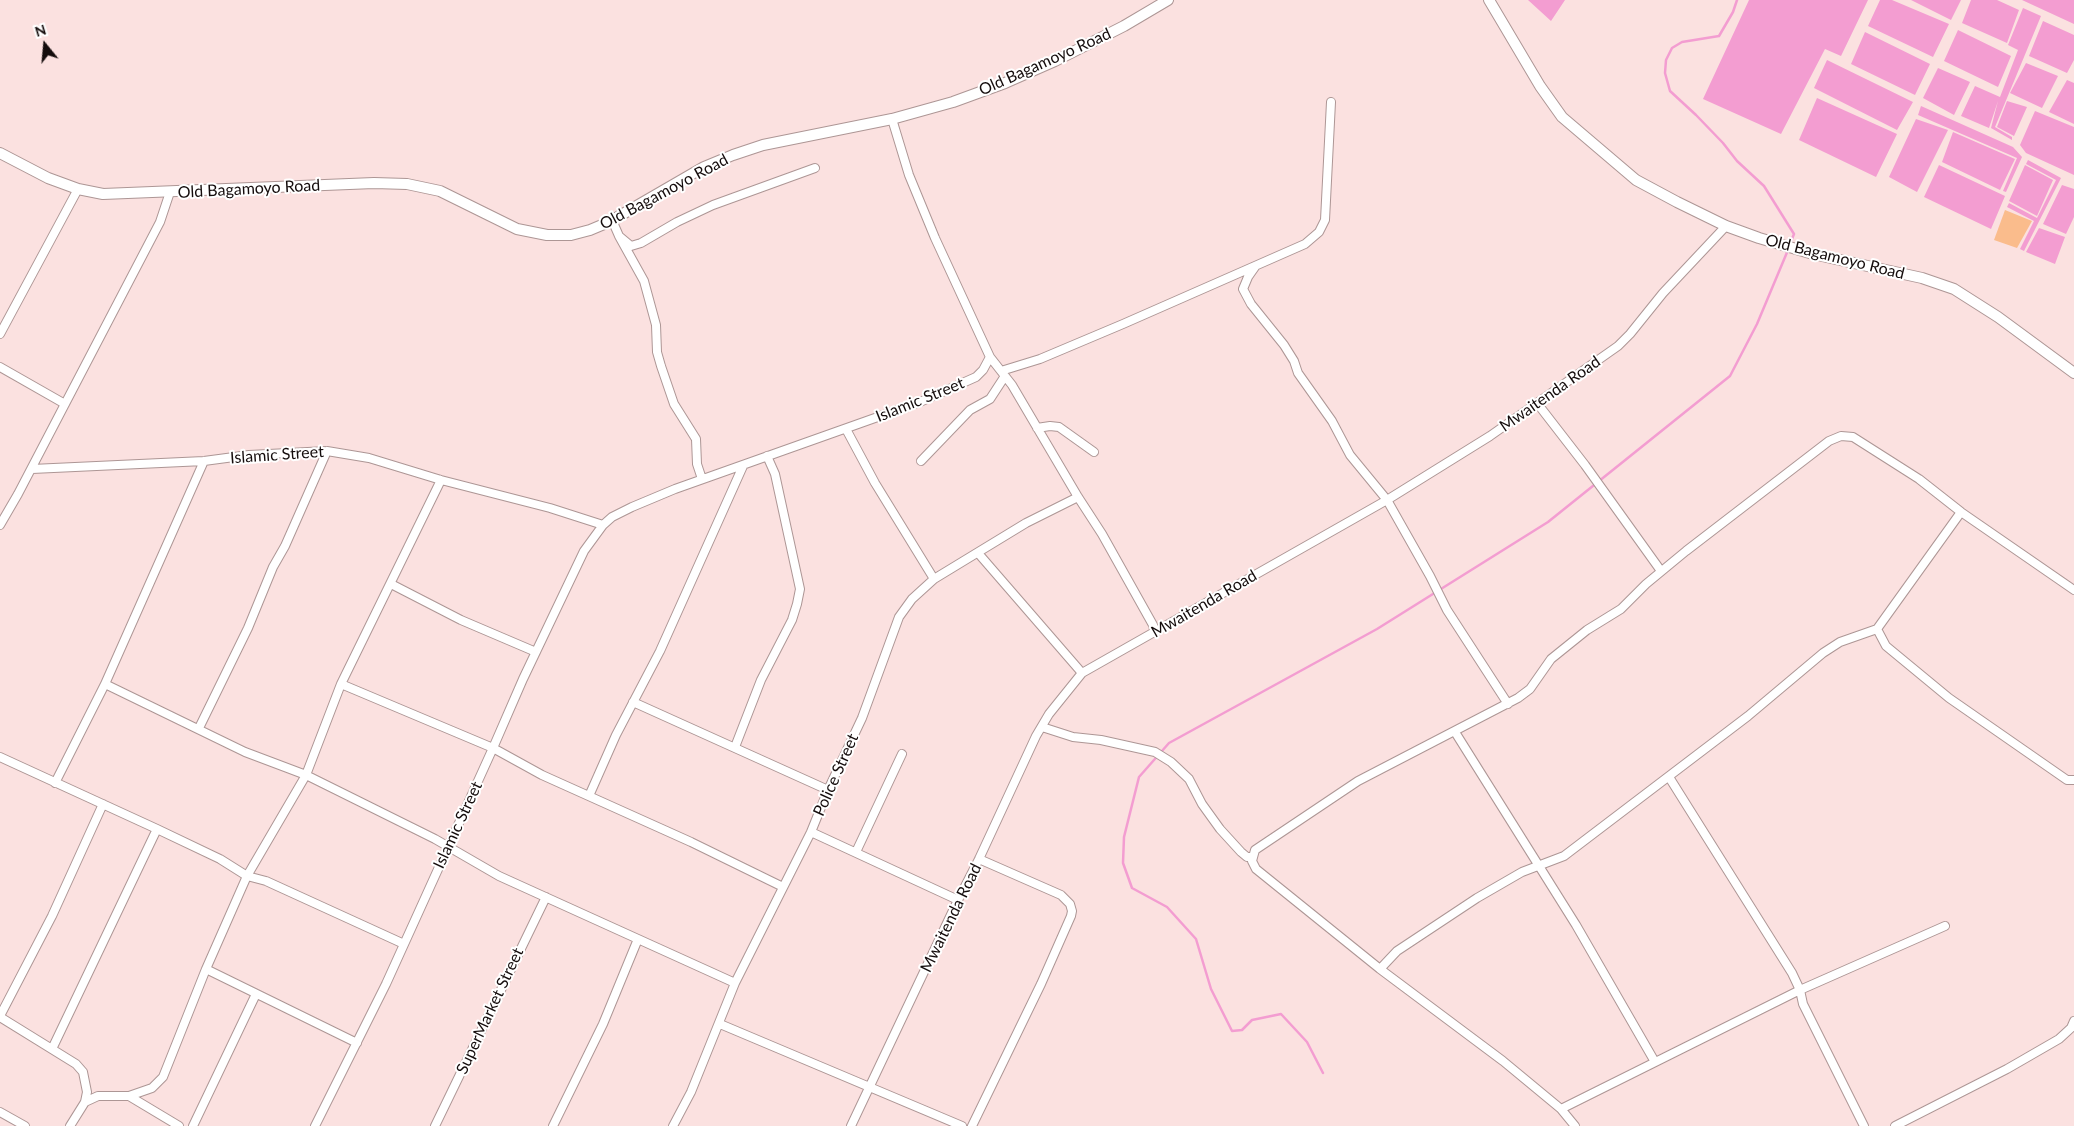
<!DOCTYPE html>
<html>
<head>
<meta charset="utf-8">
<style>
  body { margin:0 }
  #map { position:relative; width:2074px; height:1126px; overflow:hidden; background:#fbe1e0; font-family:Lato,sans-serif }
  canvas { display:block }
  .north { position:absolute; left:20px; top:20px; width:50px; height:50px; -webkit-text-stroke:4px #fff; paint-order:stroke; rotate:343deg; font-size:14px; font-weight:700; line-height:20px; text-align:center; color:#140c0c }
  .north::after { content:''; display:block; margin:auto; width:18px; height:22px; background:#140c0c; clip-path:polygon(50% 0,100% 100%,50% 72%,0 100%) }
</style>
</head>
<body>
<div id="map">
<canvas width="2074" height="1126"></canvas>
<div class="north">N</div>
</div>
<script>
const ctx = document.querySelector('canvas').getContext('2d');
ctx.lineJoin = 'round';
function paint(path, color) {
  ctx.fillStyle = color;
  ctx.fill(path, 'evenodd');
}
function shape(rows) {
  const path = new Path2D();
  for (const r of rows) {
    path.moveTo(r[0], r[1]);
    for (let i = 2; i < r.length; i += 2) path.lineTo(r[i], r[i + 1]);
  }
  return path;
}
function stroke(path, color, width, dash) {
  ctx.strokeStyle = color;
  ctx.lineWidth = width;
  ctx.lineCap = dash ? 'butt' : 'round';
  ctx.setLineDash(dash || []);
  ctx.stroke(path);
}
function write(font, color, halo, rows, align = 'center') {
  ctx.font = font + ' Lato,sans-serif';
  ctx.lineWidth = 4;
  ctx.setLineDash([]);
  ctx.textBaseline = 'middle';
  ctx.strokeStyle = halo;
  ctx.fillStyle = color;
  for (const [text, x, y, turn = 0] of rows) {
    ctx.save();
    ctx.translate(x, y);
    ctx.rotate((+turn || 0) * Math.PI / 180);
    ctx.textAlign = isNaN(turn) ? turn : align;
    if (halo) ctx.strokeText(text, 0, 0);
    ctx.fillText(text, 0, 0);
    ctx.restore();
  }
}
paint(shape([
  [2005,210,2032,221,2017,248,1994,240]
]), '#fabc8c');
paint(shape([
  [1528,0,1565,0,1551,21],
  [1749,0,1868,0,1841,56,1825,49,1781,134,1703,99],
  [1880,0,1892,0,1949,24,1933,57,1868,26],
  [1911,0,1961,0,1951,20],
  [1971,0,1997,0,2019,10,2007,43,1962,23],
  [2022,0,2074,0,2074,24],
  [2023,8,2041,16,1995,127,2012,137,2012,140,1991,128,1998,101,1989,128,1961,116,1975,86,2000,97,2018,50,2008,45],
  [2043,21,2074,35,2074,60,2067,73,2029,56],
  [1958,30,2011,56,1998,87,1944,61],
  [1865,32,1930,64,1915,95,1851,64],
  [1827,60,1913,102,1897,130,1814,88],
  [2026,63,2058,76,2042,108,2010,93],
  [1938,68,1970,82,1954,115,1923,98],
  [2067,80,2074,83,2074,124,2049,112],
  [1817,98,1897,134,1876,177,1799,140],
  [2007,101,2027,107,2014,136,1997,127],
  [1921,106,2013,147,2022,157,2006,192,2003,191,2017,158,1918,115],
  [2035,111,2074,127,2074,175,2026,153,2020,145],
  [1916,119,1948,130,1917,192,1889,177],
  [1953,132,2015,159,2000,190,1942,162],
  [2028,160,2061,178,2024,251,2020,249,2034,221,2007,207,2009,203,2037,218,2056,180,2026,164],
  [1939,165,2005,196,1991,229,1924,197],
  [2025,165,2053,180,2037,216,2009,201],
  [2062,185,2074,189,2074,217,2066,234,2043,224],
  [2039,228,2065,237,2055,264,2026,252]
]), '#f39dd1');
stroke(shape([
  [1737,0,1733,12,1719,36,1682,42,1672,48,1666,60,1665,73,1670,91,1696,115,1723,143,1737,161,1764,186,1794,234,1790,244],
  [1323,1073,1307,1042,1281,1014,1252,1020,1242,1030,1232,1031,1211,989,1196,939,1167,907,1132,888,1123,863,1124,837,1139,777,1169,743,1377,629,1548,522,1730,376,1757,324,1788,250]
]), '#f39dd1', 2.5);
const street = shape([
  [612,220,619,236,631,246,641,243,677,222,713,205,815,168],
  [619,236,644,281,656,325,657,352,661,366,674,404,696,439,697,464,702,479],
  [1255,267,1248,277,1243,289,1251,304,1284,345,1294,361,1298,373,1332,421,1350,455,1387,500,1430,576,1447,610,1508,704],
  [0,334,78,189],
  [990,357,1012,385,1078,497,1102,534,1153,625,1155,633],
  [0,367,65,404],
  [1001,371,1040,359,1123,324,1305,244,1319,232,1325,220,1331,102],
  [1537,403,1585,465,1661,571],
  [1037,428,1050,426,1059,427,1094,452],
  [846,429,875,483,934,579],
  [921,461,970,410,990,399,1005,376],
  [32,469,204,461,249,455,327,451,369,458,441,480,550,508,603,525,612,517,632,507,675,489,920,402,976,377,983,370,990,357,935,238,909,175,892,119],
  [0,525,18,494,160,222,170,192],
  [978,553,1082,673],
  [391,584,461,620,536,652],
  [1877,629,1886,646,1949,698,2067,780,2074,780],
  [105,684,245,752,306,775,435,839,499,876,735,983],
  [341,684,493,748,542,775,691,842,783,887],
  [633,702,828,790],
  [1042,727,1073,737,1101,740,1155,752,1171,762,1189,779,1202,804,1220,829,1241,852,1247,857,1252,857],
  [199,728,248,628,273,567,285,546,327,451],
  [1455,732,1576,925,1655,1062],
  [735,747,761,680,792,620,797,604,800,589,775,474,767,456],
  [0,757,157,829,220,859,247,876,266,881,404,944],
  [1669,777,1792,973,1800,990,1803,1004,1864,1126],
  [55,783,105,684,204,461],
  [589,796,616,735,660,651,743,466],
  [811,832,958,900],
  [856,852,902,754],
  [206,969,357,1043],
  [1380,969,1397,951,1477,898,1522,872,1564,856,1748,716,1823,653,1840,642,1877,629,1961,512],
  [0,1016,52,916,103,804],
  [0,1017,76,1064,83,1072,87,1092,85,1102,70,1126],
  [720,1024,962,1126],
  [52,1049,157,829],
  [129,1096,152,1088,163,1077,206,969,247,876,306,775,341,684,441,480],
  [85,1102,98,1096,129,1096,179,1126],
  [1561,1109,1800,990,1945,926],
  [0,1112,25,1126],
  [193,1126,256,994],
  [315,1126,386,984,493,748,523,679,584,551,603,525],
  [435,1126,546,897],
  [553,1126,603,1024,638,939],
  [673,1126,691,1092,735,983,811,832,828,790,862,718,899,617,912,599,934,579,1026,523,1078,497],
  [851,1126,958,900,979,859,1036,736,1049,714,1082,673,1387,500,1490,436,1618,346,1630,334,1663,293,1726,226],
  [972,1126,1041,984,1071,916,1072,911,1070,904,1061,895,979,859],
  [1575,1126,1561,1109,1503,1061,1380,969,1256,869,1252,861,1255,850,1358,781,1518,698,1530,689,1551,659,1587,630,1621,609,1646,584,1686,551,1829,441,1841,436,1853,437,1919,479,1961,512,2074,590],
  [1895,1126,2007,1069,2059,1039,2071,1028,2074,1021]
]);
const secondary = shape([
  [1489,0,1540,86,1562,117,1636,180,1677,202,1726,226,1759,238,1813,254,1922,278,1954,289,1998,317,2074,373],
  [0,153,48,178,78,189,103,194,374,183,407,184,440,191,517,229,547,235,571,235,590,230,609,222,704,167,733,155,763,145,892,119,953,102,1005,83,1055,61,1124,26,1168,0]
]);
stroke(street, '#ad9695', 10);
stroke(secondary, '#ad9695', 12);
stroke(street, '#fff', 8);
stroke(secondary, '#fff', 10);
write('16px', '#140c0c', '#fff', [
  ["Old Bagamoyo Road",1045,62,-24],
  ["Old Bagamoyo Road",249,189,-3],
  ["Old Bagamoyo Road",664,192,-28],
  ["Old Bagamoyo Road",1835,257,14],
  ["Mwaitenda Road",1550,394,-35],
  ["Islamic Street",920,400,-22],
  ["Islamic Street",277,455,-4],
  ["Mwaitenda Road",1204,604,-30],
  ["Police Street",836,775,-66],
  ["Islamic Street",458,825,-65],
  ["Mwaitenda Road",951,918,-64],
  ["SuperMarket Street",490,1011,-65]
]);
</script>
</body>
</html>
